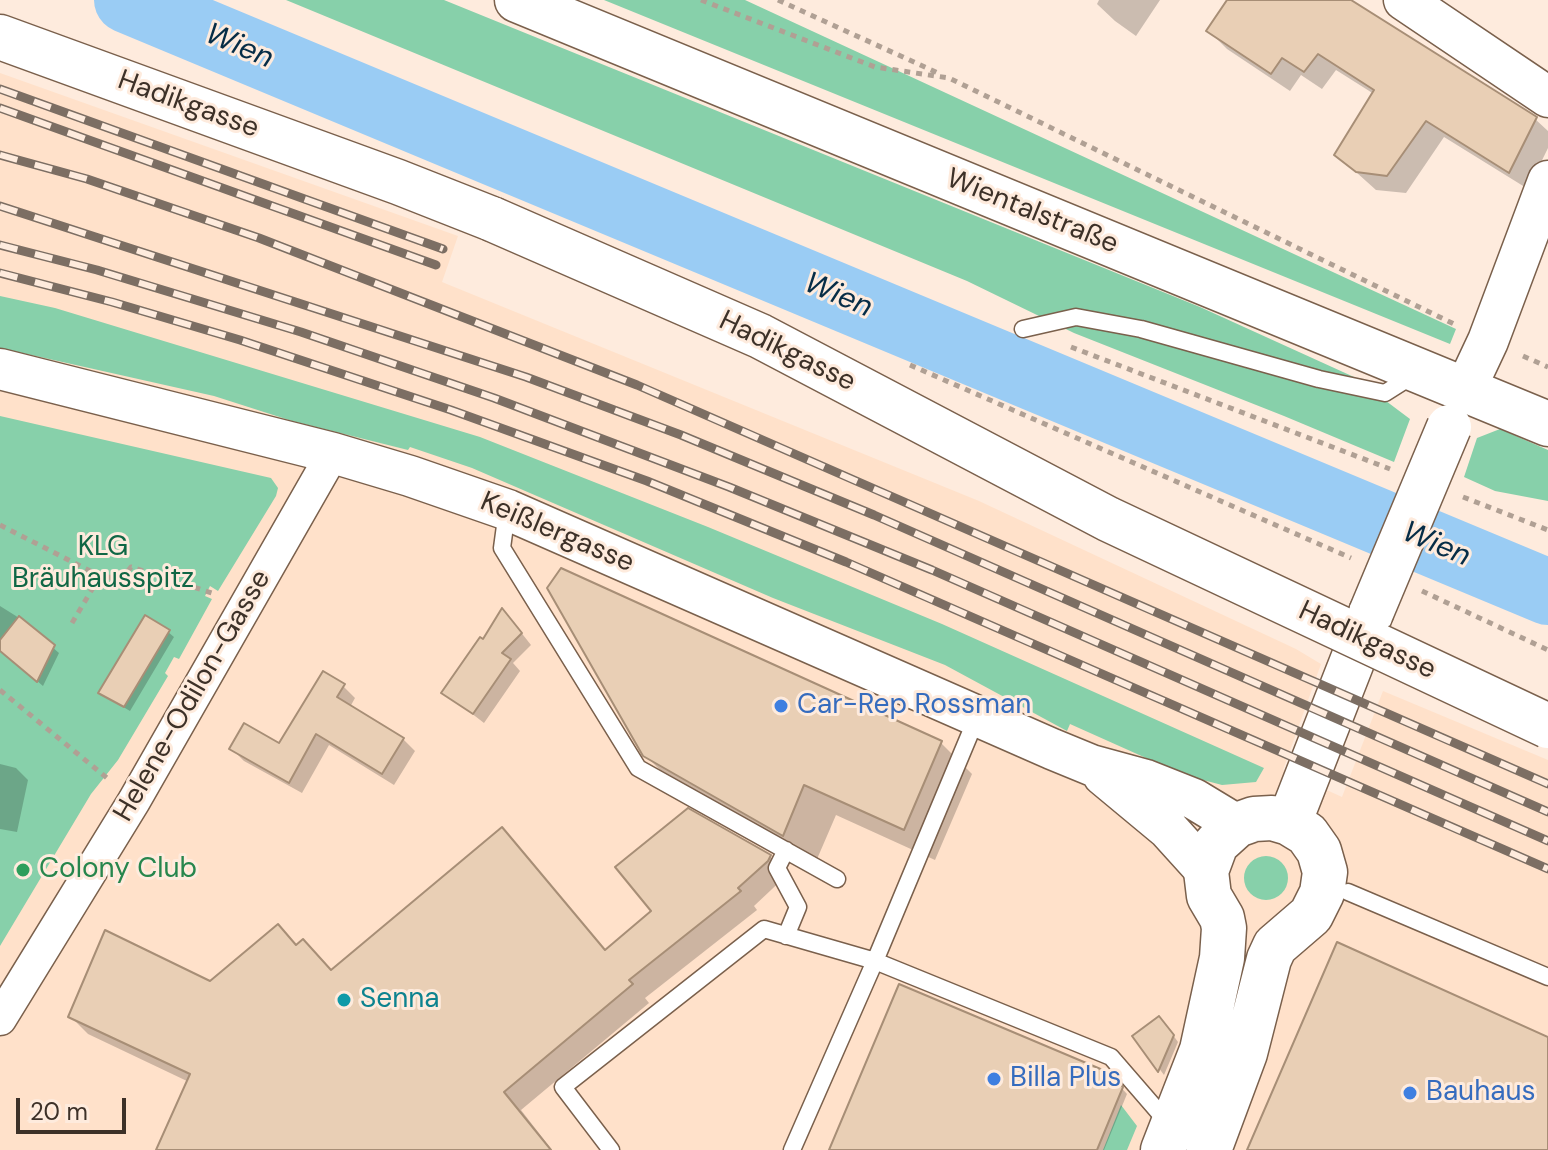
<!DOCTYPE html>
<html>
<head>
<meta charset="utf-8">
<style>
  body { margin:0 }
  #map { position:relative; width:1548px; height:1150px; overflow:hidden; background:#feebdd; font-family:"DM Sans",sans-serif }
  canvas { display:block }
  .scale { position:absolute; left:16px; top:1098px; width:110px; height:36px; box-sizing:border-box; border:4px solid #3d3128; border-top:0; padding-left:10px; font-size:24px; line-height:28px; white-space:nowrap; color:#3d3128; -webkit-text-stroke:6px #feebdd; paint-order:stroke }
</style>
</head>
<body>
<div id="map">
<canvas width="1548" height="1150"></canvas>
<div class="scale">20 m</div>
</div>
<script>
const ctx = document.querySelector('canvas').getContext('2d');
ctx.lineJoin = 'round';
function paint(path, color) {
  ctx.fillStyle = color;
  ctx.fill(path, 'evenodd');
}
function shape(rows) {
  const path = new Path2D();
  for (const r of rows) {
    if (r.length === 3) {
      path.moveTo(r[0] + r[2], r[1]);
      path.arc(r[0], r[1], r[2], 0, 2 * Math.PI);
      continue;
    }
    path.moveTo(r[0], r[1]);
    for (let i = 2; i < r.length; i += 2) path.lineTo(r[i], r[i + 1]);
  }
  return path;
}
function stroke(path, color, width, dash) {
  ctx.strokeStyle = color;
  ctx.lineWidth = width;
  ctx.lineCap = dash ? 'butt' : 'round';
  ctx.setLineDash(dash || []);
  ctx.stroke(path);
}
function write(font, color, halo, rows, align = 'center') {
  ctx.font = font + ' "DM Sans",sans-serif';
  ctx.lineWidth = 6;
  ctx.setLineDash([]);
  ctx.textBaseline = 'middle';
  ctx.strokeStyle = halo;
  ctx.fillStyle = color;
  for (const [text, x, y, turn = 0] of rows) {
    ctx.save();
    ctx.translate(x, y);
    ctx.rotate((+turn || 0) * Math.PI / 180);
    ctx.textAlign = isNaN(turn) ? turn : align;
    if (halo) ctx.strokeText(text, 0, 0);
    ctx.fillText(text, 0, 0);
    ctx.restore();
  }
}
paint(shape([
  [0,73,458,236,442,282,979,501,1296,649,1321,664,1283,770,1342,797,1383,691,1548,760,1548,1150,0,1150]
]), '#ffe1ca');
paint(shape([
  [286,0,444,0,1200,307,1354,377,1410,419,1394,462,1284,416,1074,333,967,281],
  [604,0,745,0,1456,329,1450,344],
  [0,296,55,308,480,437,708,527,942,624,1264,768,1256,782,1222,785,1184,775,1070,724,1067,731,945,665,773,598,472,468,410,447,408,450,292,421,214,396,0,348],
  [0,416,271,478,278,488,276,496,218,591,210,586,205,596,212,599,179,659,174,657,165,673,168,676,118,760,91,794,0,946],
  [1500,429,1548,450,1548,501,1495,491,1464,477,1477,438],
  [1266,878,22],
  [1121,1105,1137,1126,1127,1150,1103,1150]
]), '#87d0aa');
paint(shape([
  [1099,0,1160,0,1136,36,1115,21,1097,4],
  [1230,0,1330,0,1535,119,1548,131,1548,148,1528,189,1444,137,1406,193,1376,190,1337,155,1374,94,1336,70,1322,89,1301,75,1290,91,1227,49,1209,31],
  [0,606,16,616,59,653,43,686,0,649],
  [512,621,531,645,513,663,520,671,484,723,444,692],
  [168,632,174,637,130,711,100,693],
  [343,686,355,698,350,707,403,739,415,751,394,785,329,745,302,793,244,761,232,749,280,746],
  [941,743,972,774,935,860,836,815,814,866,677,787,645,755],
  [0,764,16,768,28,780,17,832,0,829],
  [519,848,606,951,770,857,788,874,754,906,757,910,645,998,649,1003,521,1110,552,1150,163,1150,189,1082,88,1034,70,1016,210,983,297,946,332,972],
  [1165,1024,1178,1042,1164,1075,1135,1036],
  [1115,1081,1127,1094,1104,1150,832,1150]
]), '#0003');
stroke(shape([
  [127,0,1548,592]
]), '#9accf4', 66);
const building = shape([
  [1227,0,1351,0,1537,117,1509,173,1426,121,1387,176,1356,172,1334,155,1374,90,1318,54,1304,72,1282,58,1271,74,1206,31,1227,0],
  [561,568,942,741,904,830,804,785,783,836,643,756,547,588,561,568],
  [502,608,522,633,502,653,511,659,473,714,441,693,480,637,483,639,502,608],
  [145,615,170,630,124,707,98,693,145,615],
  [19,616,55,645,37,682,0,651,0,640,19,616],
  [323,671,345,684,337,697,404,738,382,774,316,734,289,783,229,749,244,723,279,743,323,671],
  [688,808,771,855,768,861,738,888,741,891,629,980,633,984,504,1092,551,1150,156,1150,190,1074,68,1017,105,930,210,981,278,924,296,945,303,939,331,970,502,827,605,950,651,911,615,867,688,808],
  [1337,942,1548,1037,1548,1150,1247,1150,1337,942],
  [899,984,1110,1073,1123,1087,1097,1150,829,1150,899,984],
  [1159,1016,1174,1035,1158,1072,1132,1036,1159,1016]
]);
paint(building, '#e9cfb5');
stroke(building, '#a78e76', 2);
const service = shape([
  [1023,329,1076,317,1141,329,1319,379,1385,393,1415,374],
  [507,511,502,548,638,768,837,879],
  [977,717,875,961,1111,1057,1169,1124],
  [786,850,777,868,798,907,786,936],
  [1348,892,1548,977],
  [611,1150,563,1087,764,929,875,961,792,1150]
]);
const minor = shape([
  [0,1019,134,801,333,453]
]);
const tertiary = shape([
  [1404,0,1548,97],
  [0,369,333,453,410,476,508,510,1052,749,1091,765,1146,780,1194,799,1237,825],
  [1465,390,1488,341,1548,181],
  [1103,775,1168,829,1206,871]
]);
const secondary = shape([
  [1289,823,1371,613],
  [1163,1150,1202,1050,1222,958,1224,928,1222,918,1209,896,1206,871,1216,844,1237,825,1254,819,1272,818,1289,823,1307,834,1319,851,1325,872,1322,893,1311,915,1275,946,1269,959,1245,1053,1209,1150]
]);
const primary = shape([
  [517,0,1548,424],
  [0,37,398,182,492,219]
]);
stroke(service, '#7a604c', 19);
stroke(minor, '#7a604c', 35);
stroke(tertiary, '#7a604c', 43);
stroke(secondary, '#7a604c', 47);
stroke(primary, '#7a604c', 47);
stroke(shape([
  [701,0,875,67,949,78,1456,325],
  [778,0,940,74],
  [1071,347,1390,469],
  [1523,356,1548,367],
  [910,365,1351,558],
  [1463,497,1548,530],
  [0,525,100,576,122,579,131,567,215,594],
  [1422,591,1548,650],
  [72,623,100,576],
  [0,690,107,778]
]), '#b0a094', 5, [6, 6]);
stroke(service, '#fff', 16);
stroke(minor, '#fff', 32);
stroke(tertiary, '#fff', 40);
stroke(secondary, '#fff', 44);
stroke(primary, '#fff', 44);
const rail = shape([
  [0,89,443,249],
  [0,108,436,265],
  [0,155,87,179,259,238,637,385,1548,784],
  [0,206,526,377,681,435,874,515,1548,812],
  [0,245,97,270,301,332,494,398,729,487,932,570,1548,841],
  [0,273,112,302,240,340,451,410,647,481,846,562,1548,869]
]);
stroke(rail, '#7c6e63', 9);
stroke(rail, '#feebdd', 6, [18]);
const secondaryBridge = shape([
  [1371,613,1449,427]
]);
const primaryBridge = shape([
  [492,219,760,336,1108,519,1548,726]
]);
stroke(secondaryBridge, '#7a604c', 47, []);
stroke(primaryBridge, '#7a604c', 47, []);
stroke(secondaryBridge, '#fff', 44);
stroke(primaryBridge, '#fff', 44);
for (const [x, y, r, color] of [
  [781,706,8,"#3f7fe0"],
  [23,870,8,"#2e9e5b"],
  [344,1000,8,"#0f9aa8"],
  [994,1079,8,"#3f7fe0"],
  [1410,1093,8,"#3f7fe0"]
]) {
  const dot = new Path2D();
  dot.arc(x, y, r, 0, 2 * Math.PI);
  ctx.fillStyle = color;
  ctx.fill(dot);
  stroke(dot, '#feebdd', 3);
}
write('28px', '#3d3128', '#feebdd', [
  ["Hadikgasse",188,105,20],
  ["Wientalstraße",1032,212,22],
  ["Hadikgasse",787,352,26],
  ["Keißlergasse",557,533,23],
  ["Hadikgasse",1367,641,25],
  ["Helene-Odilon-Gasse",193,696,-60]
]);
write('28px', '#106745', '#feebdd', [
  ["KLG",103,548],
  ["Bräuhausspitz",103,580]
]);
write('28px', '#366cbe', '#feebdd', [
  ["Car-Rep Rossman",797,706],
  ["Billa Plus",1010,1079],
  ["Bauhaus",1426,1093]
], 'left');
write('28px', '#27864d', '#feebdd', [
  ["Colony Club",39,870]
], 'left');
write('28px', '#0d838f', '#feebdd', [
  ["Senna",360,1000]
], 'left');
write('italic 30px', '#062d47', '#feebdd', [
  ["Wien",239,47,23],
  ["Wien",838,296,23],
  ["Wien",1436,545,23]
]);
</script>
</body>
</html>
